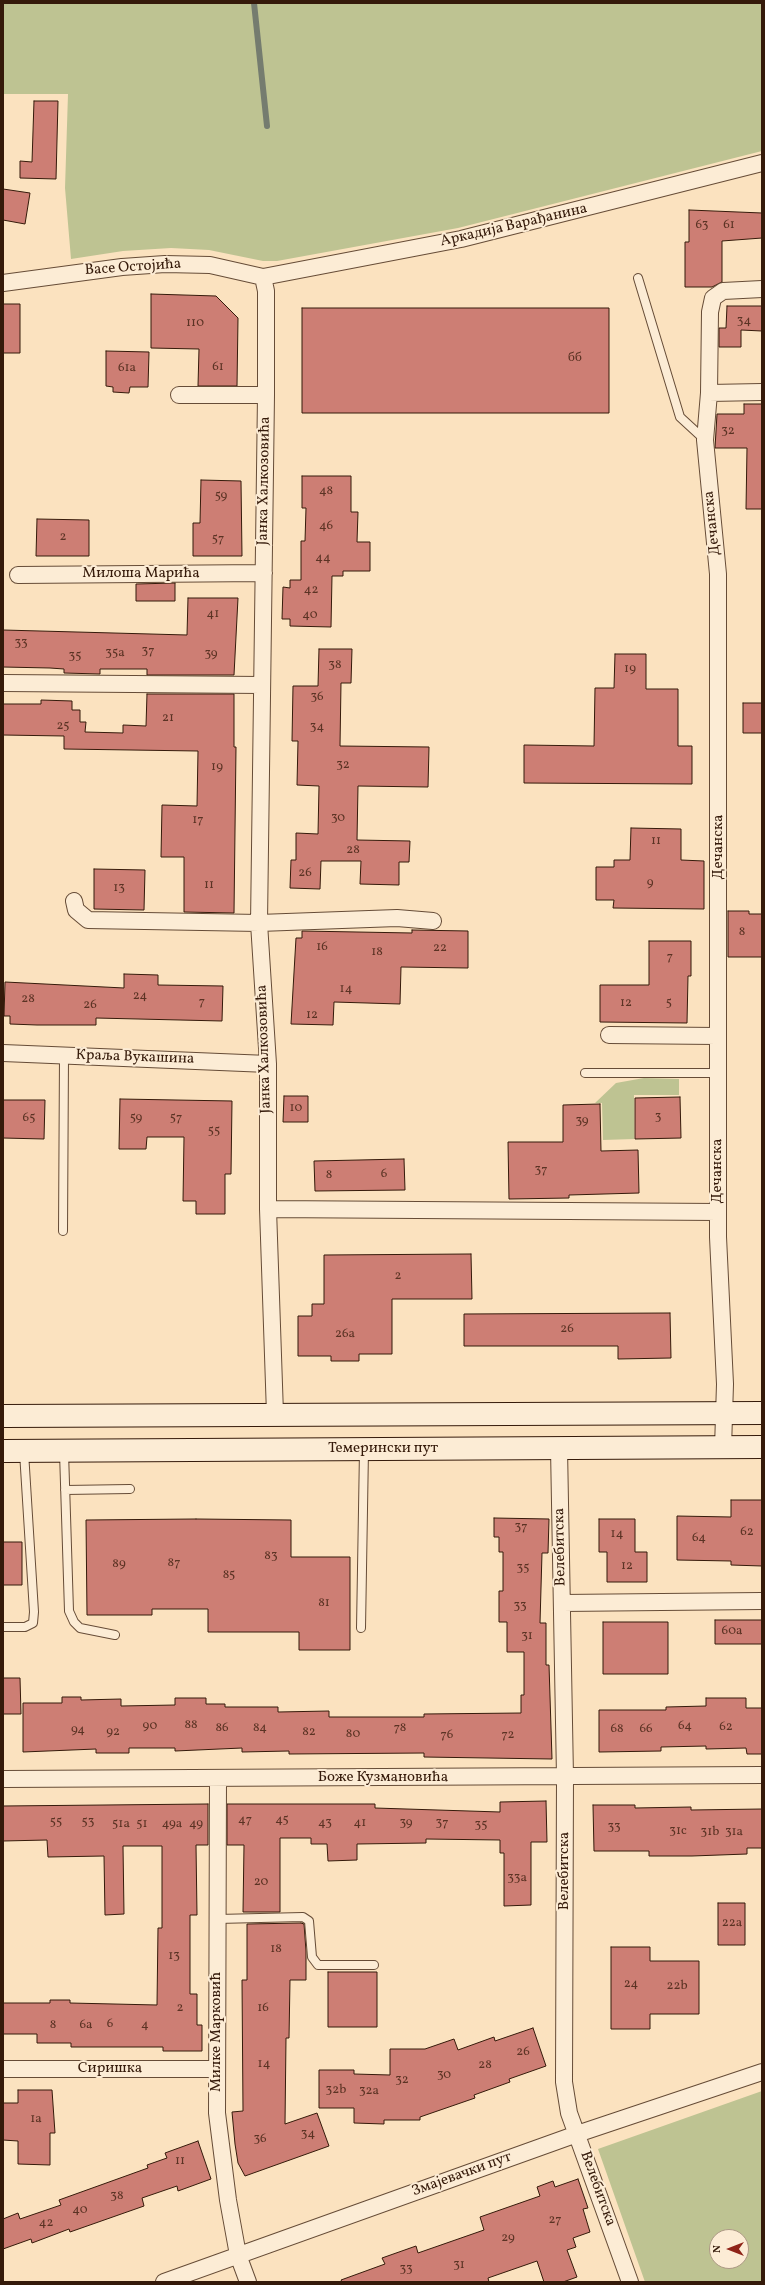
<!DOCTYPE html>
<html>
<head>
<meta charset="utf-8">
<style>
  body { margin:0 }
  #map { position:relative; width:765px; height:2285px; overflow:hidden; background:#fbe2bf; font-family:Vollkorn,serif }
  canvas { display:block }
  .frame { position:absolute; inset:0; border:4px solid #351a0a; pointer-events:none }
  .north { position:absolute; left:709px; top:2229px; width:40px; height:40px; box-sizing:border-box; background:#fcecd5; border:1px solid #ac9884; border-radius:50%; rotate:270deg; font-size:11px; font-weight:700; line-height:16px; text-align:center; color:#351a0a }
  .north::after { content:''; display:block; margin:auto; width:14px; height:18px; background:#8f2418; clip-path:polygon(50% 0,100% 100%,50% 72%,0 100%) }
</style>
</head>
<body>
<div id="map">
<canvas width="765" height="2285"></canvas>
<div class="frame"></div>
<div class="north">N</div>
</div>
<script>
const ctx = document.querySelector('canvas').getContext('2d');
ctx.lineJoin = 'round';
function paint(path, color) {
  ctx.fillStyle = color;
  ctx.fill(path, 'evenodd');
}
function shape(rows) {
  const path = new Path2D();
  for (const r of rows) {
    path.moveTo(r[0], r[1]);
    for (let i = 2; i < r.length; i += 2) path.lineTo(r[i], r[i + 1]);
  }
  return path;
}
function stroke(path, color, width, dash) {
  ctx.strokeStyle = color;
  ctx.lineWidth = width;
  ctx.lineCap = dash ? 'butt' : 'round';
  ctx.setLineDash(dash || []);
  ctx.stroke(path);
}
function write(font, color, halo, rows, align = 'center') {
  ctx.font = font + ' Vollkorn,serif';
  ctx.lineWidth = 4;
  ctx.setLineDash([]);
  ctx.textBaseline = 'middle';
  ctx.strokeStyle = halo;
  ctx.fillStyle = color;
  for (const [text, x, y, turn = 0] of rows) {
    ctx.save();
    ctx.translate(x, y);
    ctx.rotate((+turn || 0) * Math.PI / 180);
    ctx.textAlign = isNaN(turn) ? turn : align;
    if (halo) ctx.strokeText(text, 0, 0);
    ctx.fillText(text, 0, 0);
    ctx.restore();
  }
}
paint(shape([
  [3,3,762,3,762,151,458,228,277,261,263,261,209,250,171,248,123,251,71,259,65,188,68,94,3,94],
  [644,1078,679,1079,679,1095,634,1095,634,1139,603,1140,602,1103,595,1103,616,1083],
  [762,2091,762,2282,645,2282,598,2149],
  [717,2237,741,2237,741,2261,717,2261]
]), '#bec392');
stroke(shape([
  [254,3,267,126]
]), '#757c6f', 6);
const building = shape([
  [34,101,58,101,56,179,20,178,20,161,32,162,34,101],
  [3,189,30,193,25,224,3,220,3,189],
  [689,210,762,213,762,238,722,241,722,282,712,287,685,287,685,242,689,242,689,210],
  [151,294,216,296,238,318,237,386,198,386,199,349,151,348,151,294],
  [3,304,20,304,20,353,3,353,3,304],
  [727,306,762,306,762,331,741,330,741,347,719,347,719,328,726,328,727,306],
  [302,308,609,308,609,413,302,413,302,308],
  [106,351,149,352,148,387,130,387,129,393,113,392,113,387,106,386,106,351],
  [744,404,762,404,762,509,746,509,747,448,715,448,717,414,744,414,744,404],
  [302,476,351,476,351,512,358,512,357,542,370,542,370,571,343,571,343,576,332,576,331,627,290,626,290,619,282,619,283,587,290,588,290,580,301,580,301,541,305,541,306,508,302,508,302,476],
  [201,480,241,481,242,556,193,556,193,523,200,523,201,480],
  [37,519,89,520,89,556,36,556,37,519],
  [175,583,175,601,136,601,136,584,175,583],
  [188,598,238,598,234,675,147,675,147,669,100,669,100,674,64,673,64,669,50,668,3,667,3,630,187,635,188,598],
  [319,649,352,649,351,683,341,683,340,746,429,747,428,787,358,786,357,840,410,841,409,862,399,862,399,885,360,884,361,861,321,861,320,889,290,888,291,860,296,860,296,833,318,834,319,786,297,785,298,741,292,741,293,686,318,686,319,649],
  [615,654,646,654,646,689,678,689,678,746,692,746,692,784,524,783,524,745,594,746,595,688,614,688,615,654],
  [147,694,234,694,234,747,236,747,234,913,184,912,184,857,161,857,162,805,197,806,198,751,64,749,64,736,3,735,3,704,41,704,41,700,72,701,72,710,80,710,80,722,86,722,85,732,123,733,123,725,146,726,147,694],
  [743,703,762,703,762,733,743,733,743,703],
  [631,828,681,829,681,860,704,861,704,909,613,908,614,900,596,900,596,867,614,867,614,860,630,860,631,828],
  [94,869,145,870,144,910,94,909,94,869],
  [728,911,749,911,749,914,762,914,762,957,728,957,728,911],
  [412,930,468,931,468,968,401,967,400,1004,334,1002,333,1025,291,1024,296,938,302,938,302,931,412,933,412,930],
  [649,941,691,941,691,976,688,976,687,1023,600,1022,600,985,649,985,649,941],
  [124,974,158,975,158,985,223,986,222,1021,96,1018,96,1025,37,1025,10,1024,10,1016,4,1016,5,982,124,988,124,974],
  [284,1096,308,1096,308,1122,283,1122,284,1096],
  [680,1097,681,1138,635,1139,635,1098,680,1097],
  [120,1099,232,1101,231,1174,225,1174,225,1214,196,1214,196,1201,183,1201,184,1137,147,1137,146,1149,119,1149,120,1099],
  [3,1100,45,1100,44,1139,3,1138,3,1100],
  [600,1104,601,1151,638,1150,639,1193,569,1195,569,1198,509,1199,508,1142,563,1142,563,1105,600,1104],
  [404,1159,405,1190,315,1191,314,1161,404,1159],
  [471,1254,472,1299,392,1299,392,1354,359,1354,359,1361,331,1361,331,1356,298,1356,298,1316,312,1316,312,1304,324,1304,324,1255,471,1254],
  [670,1313,671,1358,618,1359,618,1346,464,1346,464,1314,670,1313],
  [731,1500,762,1500,762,1566,731,1565,731,1561,677,1560,677,1516,731,1517,731,1500],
  [494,1518,549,1519,548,1553,542,1553,540,1623,546,1623,546,1665,549,1665,552,1759,424,1757,424,1753,289,1754,289,1751,242,1752,242,1748,175,1751,175,1748,129,1748,129,1753,96,1753,96,1749,23,1752,23,1703,62,1703,62,1697,81,1697,81,1700,121,1699,121,1706,175,1705,175,1698,206,1698,206,1704,225,1704,225,1707,278,1707,278,1712,329,1711,329,1717,424,1717,424,1714,521,1713,521,1695,524,1695,524,1652,507,1652,507,1622,499,1622,499,1591,503,1591,503,1552,499,1552,499,1537,494,1537,494,1518],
  [196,1519,291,1520,291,1557,350,1557,350,1650,299,1650,299,1632,208,1632,208,1609,152,1609,152,1615,87,1615,86,1520,196,1519],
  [599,1519,635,1519,635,1552,647,1552,647,1582,607,1582,607,1552,599,1552,599,1519],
  [3,1542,22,1542,22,1585,3,1585,3,1542],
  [715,1620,762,1620,762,1644,715,1644,715,1620],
  [603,1622,668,1622,668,1674,603,1674,603,1622],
  [3,1678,20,1678,21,1714,3,1714,3,1678],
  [706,1698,746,1698,746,1708,762,1708,762,1754,747,1754,746,1748,706,1749,706,1746,661,1747,661,1751,599,1752,599,1710,666,1710,666,1707,706,1706,706,1698],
  [546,1801,547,1842,531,1842,531,1905,504,1906,504,1853,500,1853,500,1840,426,1839,426,1843,357,1844,357,1860,328,1861,327,1844,311,1844,311,1838,280,1838,280,1912,243,1912,244,1845,227,1845,227,1804,375,1804,375,1808,500,1812,500,1802,546,1801],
  [208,1804,208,1845,196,1845,197,1915,190,1915,190,1994,197,1994,197,2025,202,2025,202,2051,163,2051,163,2047,71,2047,71,2043,37,2043,37,2034,3,2034,3,2003,50,2003,50,2000,70,2000,70,2003,157,2005,158,1928,162,1928,162,1846,123,1846,124,1914,105,1915,104,1856,48,1857,47,1840,3,1841,3,1806,208,1804],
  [593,1805,635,1805,635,1808,691,1807,691,1810,762,1809,762,1848,747,1848,747,1854,692,1856,649,1856,649,1851,594,1851,593,1805],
  [718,1903,745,1903,745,1945,718,1945,718,1903],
  [301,1923,304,1924,306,1951,306,1980,290,1980,289,2038,286,2038,285,2124,317,2113,329,2146,245,2176,238,2163,235,2144,232,2112,243,2111,242,1980,247,1980,247,1924,301,1923],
  [611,1947,650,1947,650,1961,699,1961,699,2014,650,2014,650,2029,611,2029,611,1947],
  [328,1972,377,1972,377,2027,328,2027,328,1972],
  [533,2028,546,2066,509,2079,510,2082,474,2095,475,2098,420,2117,420,2120,384,2120,384,2124,354,2123,354,2108,319,2108,319,2070,354,2070,354,2074,390,2075,390,2049,425,2049,454,2039,458,2050,494,2037,495,2041,533,2028],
  [18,2090,52,2090,55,2133,50,2133,50,2165,18,2164,18,2141,3,2140,3,2103,18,2103,18,2090],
  [198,2141,211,2179,178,2191,177,2186,142,2198,144,2206,70,2232,69,2229,32,2243,31,2239,3,2249,3,2219,18,2213,20,2219,61,2205,59,2200,148,2168,147,2165,167,2158,165,2153,198,2141],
  [578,2179,588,2208,583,2209,590,2232,573,2238,576,2247,567,2250,577,2277,563,2282,544,2282,537,2261,488,2278,489,2282,342,2282,341,2280,385,2264,382,2258,416,2246,418,2253,484,2230,480,2217,540,2196,537,2187,553,2181,555,2187,578,2179]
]);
paint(building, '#cd7e74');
stroke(building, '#351a0a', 1);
const lane = shape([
  [638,278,680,417,705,440],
  [585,1073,718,1073],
  [63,1231,64,1056],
  [64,1452,69,1611,74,1622,80,1628,115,1635],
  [65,1490,130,1489],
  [3,1627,25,1627,33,1623,34,1612,24,1452],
  [361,1628,364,1450],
  [217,1919,303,1917,309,1921,312,1957,318,1965,374,1965]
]);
const street = shape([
  [263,277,266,291,266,395,259,923,268,1064,268,1209,275,1414],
  [3,283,122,267,165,264,210,265,263,277,461,239,762,163],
  [709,393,762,392],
  [179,395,266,395],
  [18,575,264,573],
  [3,683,262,685],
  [74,901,76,910,88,920,259,923,397,918,433,921],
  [609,1035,717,1036],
  [3,1053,268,1064],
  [268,1209,718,1212],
  [559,1448,565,1777,564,2082,569,2113,630,2282],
  [723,1448,725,1384,718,1237,718,574,705,440,709,393,710,312,713,298,723,291,762,289],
  [562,1603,762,1601],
  [3,1779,762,1775],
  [218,1779,217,2113,228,2200,238,2255,248,2282],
  [3,2069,217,2069],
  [164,2282,577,2134,762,2072]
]);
const secondary = shape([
  [3,1416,762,1413],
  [3,1451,762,1447]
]);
stroke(lane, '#664c37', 10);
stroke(street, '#664c37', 18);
stroke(secondary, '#351a0a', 24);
stroke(lane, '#fcecd5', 8);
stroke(street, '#fcecd5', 16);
stroke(secondary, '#fcecd5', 22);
write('13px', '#5b3324', null, [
  ["63",702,226],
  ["61",729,226],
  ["34",744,322],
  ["110",195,324],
  ["бб",575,359],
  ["61",218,368],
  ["61a",127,369],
  ["32",728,432],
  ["48",326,492],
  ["59",221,497],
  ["46",326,527],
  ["2",63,538],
  ["57",218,540],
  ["44",323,559],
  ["42",311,591],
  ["41",213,615],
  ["40",310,616],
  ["33",21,644],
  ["37",148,652],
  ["35a",115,654],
  ["39",211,655],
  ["35",75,657],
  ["38",335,666],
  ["19",630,670],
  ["36",317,698],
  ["21",168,719],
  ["25",63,727],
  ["34",317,728],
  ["32",343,766],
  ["19",217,768],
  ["30",338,819],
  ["17",198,821],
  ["11",656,842],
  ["28",353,851],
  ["26",305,874],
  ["9",650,884],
  ["11",209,886],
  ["13",119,889],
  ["8",742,933],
  ["16",322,948],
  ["22",440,949],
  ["18",377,953],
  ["7",670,958],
  ["14",346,990],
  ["24",140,997],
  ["28",28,1000],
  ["7",202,1003],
  ["12",626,1004],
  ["5",669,1004],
  ["26",90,1006],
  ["12",312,1016],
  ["10",296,1109],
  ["3",658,1118],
  ["65",29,1119],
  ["59",136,1119],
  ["57",176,1119],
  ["39",582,1122],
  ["55",214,1132],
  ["37",541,1171],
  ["6",384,1175],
  ["8",329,1176],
  ["2",398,1277],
  ["26",567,1330],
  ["26a",345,1335],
  ["37",521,1528],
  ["62",747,1533],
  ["14",617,1535],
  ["64",699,1539],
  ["83",271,1557],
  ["87",174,1564],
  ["89",119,1565],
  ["12",627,1567],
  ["35",523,1569],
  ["85",229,1576],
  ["81",324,1604],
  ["33",520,1607],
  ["60a",732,1632],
  ["31",527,1637],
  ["88",191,1726],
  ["90",150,1727],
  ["64",685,1727],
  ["62",726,1728],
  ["86",222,1729],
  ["84",260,1729],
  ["78",400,1729],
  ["68",617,1730],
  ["66",646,1730],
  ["94",78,1731],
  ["92",113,1733],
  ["82",309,1733],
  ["80",353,1735],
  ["76",447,1736],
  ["72",508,1736],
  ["47",245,1821],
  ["45",282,1821],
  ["55",56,1823],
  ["53",88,1823],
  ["43",325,1824],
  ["41",360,1824],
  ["39",406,1824],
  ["37",442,1824],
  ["51a",121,1825],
  ["51",142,1825],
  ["49a",172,1825],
  ["49",196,1825],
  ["35",481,1826],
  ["33",614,1828],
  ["31c",678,1832],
  ["31b",710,1833],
  ["31a",734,1833],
  ["33a",517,1879],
  ["20",261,1883],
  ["22a",732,1924],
  ["18",276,1950],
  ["13",174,1957],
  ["24",631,1985],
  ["22b",677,1987],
  ["2",180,2009],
  ["16",263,2009],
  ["6",110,2025],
  ["8",53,2026],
  ["6a",86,2026],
  ["4",145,2026],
  ["26",523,2053],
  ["14",264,2065],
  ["28",485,2066],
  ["30",444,2076],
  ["32",402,2081],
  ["32b",336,2091],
  ["32a",369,2092],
  ["1a",36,2120],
  ["34",308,2135],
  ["36",260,2140],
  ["11",180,2162],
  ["38",117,2197],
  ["40",80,2211],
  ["27",555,2221],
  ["42",46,2224],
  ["29",508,2239],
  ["31",459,2266],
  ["33",406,2270]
]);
write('15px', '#351a0a', '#fcecd5', [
  ["Аркадија Варађанина",514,226,-13],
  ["Васе Остојића",133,268,-4],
  ["Јанка Халкозовића",265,481,-89],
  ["Дечанска",713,523,-96],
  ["Милоша Марића",141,574],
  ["Дечанска",719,847,-90],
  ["Јанка Халкозовића",265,1049,-92],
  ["Краља Вукашина",135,1058,2],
  ["Дечанска",718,1171,-90],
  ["Темерински пут",383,1449],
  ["Велебитска",561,1547,-91],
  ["Боже Кузмановића",383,1778],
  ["Велебитска",565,1871,-90],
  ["Милке Марковић",217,2032,-90],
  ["Сиришка",110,2069],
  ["Змајевачки пут",462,2175,-20],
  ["Велебитска",597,2189,70]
]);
</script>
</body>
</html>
